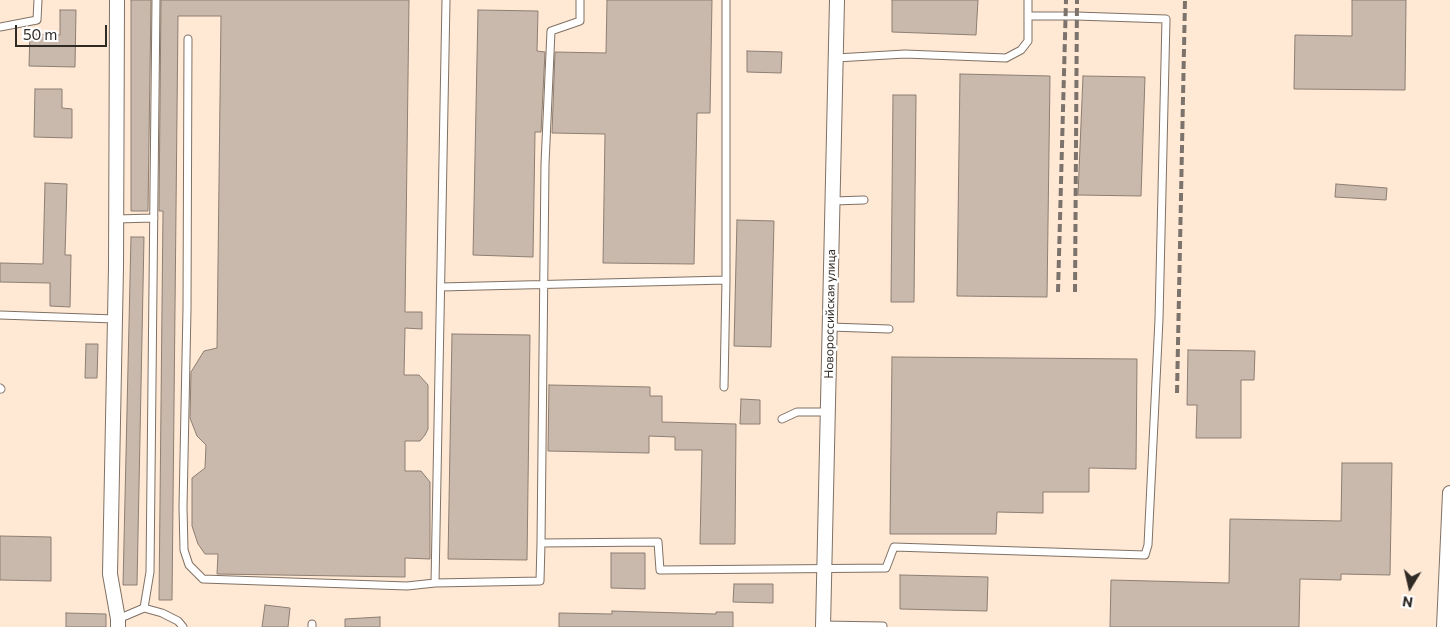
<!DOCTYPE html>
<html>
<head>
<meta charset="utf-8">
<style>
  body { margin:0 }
  #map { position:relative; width:1450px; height:627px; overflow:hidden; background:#fff1e6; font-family:Commissioner,sans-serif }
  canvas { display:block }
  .north { position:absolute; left:1385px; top:562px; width:50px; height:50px; -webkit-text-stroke:4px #fff; paint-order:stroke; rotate:189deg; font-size:14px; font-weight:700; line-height:20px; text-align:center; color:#302a25 }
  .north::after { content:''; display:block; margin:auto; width:18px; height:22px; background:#302a25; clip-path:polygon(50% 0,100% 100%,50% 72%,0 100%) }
  .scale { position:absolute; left:15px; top:25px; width:92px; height:22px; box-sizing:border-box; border:2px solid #302a25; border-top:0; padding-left:6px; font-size:15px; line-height:18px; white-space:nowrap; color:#302a25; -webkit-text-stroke:4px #fff; paint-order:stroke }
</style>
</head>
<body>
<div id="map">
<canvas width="1450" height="627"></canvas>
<div class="north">N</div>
<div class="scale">50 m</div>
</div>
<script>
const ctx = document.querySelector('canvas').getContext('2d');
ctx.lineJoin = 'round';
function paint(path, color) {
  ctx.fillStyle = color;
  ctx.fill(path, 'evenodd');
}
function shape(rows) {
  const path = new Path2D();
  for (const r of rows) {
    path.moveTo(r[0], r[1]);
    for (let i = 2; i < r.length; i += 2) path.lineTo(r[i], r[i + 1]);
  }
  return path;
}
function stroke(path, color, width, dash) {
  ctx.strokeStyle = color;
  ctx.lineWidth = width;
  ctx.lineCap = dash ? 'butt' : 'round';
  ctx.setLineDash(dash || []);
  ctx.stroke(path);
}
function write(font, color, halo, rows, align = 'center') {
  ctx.font = font + ' Commissioner,sans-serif';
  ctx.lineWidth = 5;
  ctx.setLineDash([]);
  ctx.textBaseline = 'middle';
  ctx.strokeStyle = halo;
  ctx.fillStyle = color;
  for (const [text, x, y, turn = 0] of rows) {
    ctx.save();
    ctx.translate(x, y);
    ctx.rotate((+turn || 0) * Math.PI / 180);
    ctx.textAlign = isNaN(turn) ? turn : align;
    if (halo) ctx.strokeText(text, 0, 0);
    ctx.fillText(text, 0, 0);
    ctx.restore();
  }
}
paint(shape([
  [0,0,1450,0,1450,627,0,627]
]), '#ffe8d4');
const building = shape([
  [131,0,151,0,148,211,131,211,131,0],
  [161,0,409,0,405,312,422,312,422,329,405,328,404,375,419,375,428,385,428,429,425,435,420,441,405,441,405,471,421,471,430,482,430,559,405,558,405,577,217,574,218,554,205,554,198,544,192,526,192,478,205,468,206,445,197,436,190,418,191,372,204,351,217,348,221,16,178,16,172,600,159,600,163,211,159,211,161,0],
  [607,0,712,0,710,113,697,113,694,264,603,263,605,134,552,133,555,52,606,53,607,0],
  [892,0,978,0,976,35,892,32,892,0],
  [1352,0,1406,0,1405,90,1294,89,1295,35,1352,36,1352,0],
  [60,10,76,10,75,67,29,66,30,34,60,35,60,10],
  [478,10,538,11,537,51,545,52,541,132,535,132,533,257,473,255,478,10],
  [747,51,782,52,781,73,747,72,747,51],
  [960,74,1050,76,1047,297,957,296,960,74],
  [1083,76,1145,77,1141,196,1078,195,1083,76],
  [35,89,62,89,62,108,72,109,72,138,34,137,35,89],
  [893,95,916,95,914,302,891,302,893,95],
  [45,183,67,184,65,255,71,255,70,307,50,306,50,283,0,282,0,263,43,264,45,183],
  [1336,184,1387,188,1386,200,1335,197,1336,184],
  [737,220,774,221,771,347,734,346,737,220],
  [131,237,144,237,137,585,123,585,131,237],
  [452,334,530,335,527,560,448,559,452,334],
  [86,344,98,344,97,378,85,378,86,344],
  [1188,350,1255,351,1254,380,1241,380,1241,438,1196,438,1197,405,1187,405,1188,350],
  [892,357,1137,359,1136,469,1089,468,1089,492,1043,492,1043,513,997,512,996,534,890,534,892,357],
  [549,385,650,387,650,396,662,396,662,422,736,424,735,544,700,544,702,450,675,450,675,437,649,436,649,453,548,451,549,385],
  [741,399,760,400,760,424,740,424,741,399],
  [1342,463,1392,463,1390,575,1341,574,1341,580,1300,579,1299,627,1110,627,1111,580,1229,583,1230,519,1341,521,1342,463],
  [0,536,51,537,51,581,0,580,0,536],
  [611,553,645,553,645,589,611,588,611,553],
  [900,575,988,577,987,611,900,609,900,575],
  [734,584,773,584,773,603,733,602,734,584],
  [265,605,290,608,288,627,262,627,265,605],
  [612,611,716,614,716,612,733,612,733,627,559,627,559,613,612,614,612,611],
  [66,613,106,614,106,627,66,627,66,613],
  [380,617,380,627,345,627,345,619,380,617]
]);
paint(building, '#c9b9ac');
stroke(building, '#8e7f72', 1);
const service = shape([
  [0,27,37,20,38,0],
  [188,39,187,309,183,507,184,550,189,565,203,579,407,586,435,583,540,581,541,543,658,542,660,570,886,568,894,547,1145,555,1148,545,1159,319,1166,19,1076,16,1028,16,1028,0],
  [836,58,905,54,1006,58,1021,50,1028,41,1028,16],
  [833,201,864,200],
  [116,219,154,218],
  [441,287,726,280],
  [0,315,115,319],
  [830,327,889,329],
  [724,387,726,280,726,0],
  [0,388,1,389],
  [782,419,797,412,828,412],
  [541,543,545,164,551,31,580,21,580,0],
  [435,583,446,0],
  [144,608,162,613,178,621,183,627],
  [118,619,144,608,150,572,156,0],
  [823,625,883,626],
  [312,627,312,624]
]);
const minor = shape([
  [117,0,116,267,110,574,118,619,118,627],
  [823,627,837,0],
  [1444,627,1450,493]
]);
stroke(service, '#7f7164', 9);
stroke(minor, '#7f7164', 16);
stroke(service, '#fff', 7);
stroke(minor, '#fff', 14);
stroke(shape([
  [1058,292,1066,0],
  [1075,292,1077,0],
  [1177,393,1185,0]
]), '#7c746c', 4, [8, 4]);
write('12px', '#302a25', '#fff', [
  ["Новороссийская улица",830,314,-89]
]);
</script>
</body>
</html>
